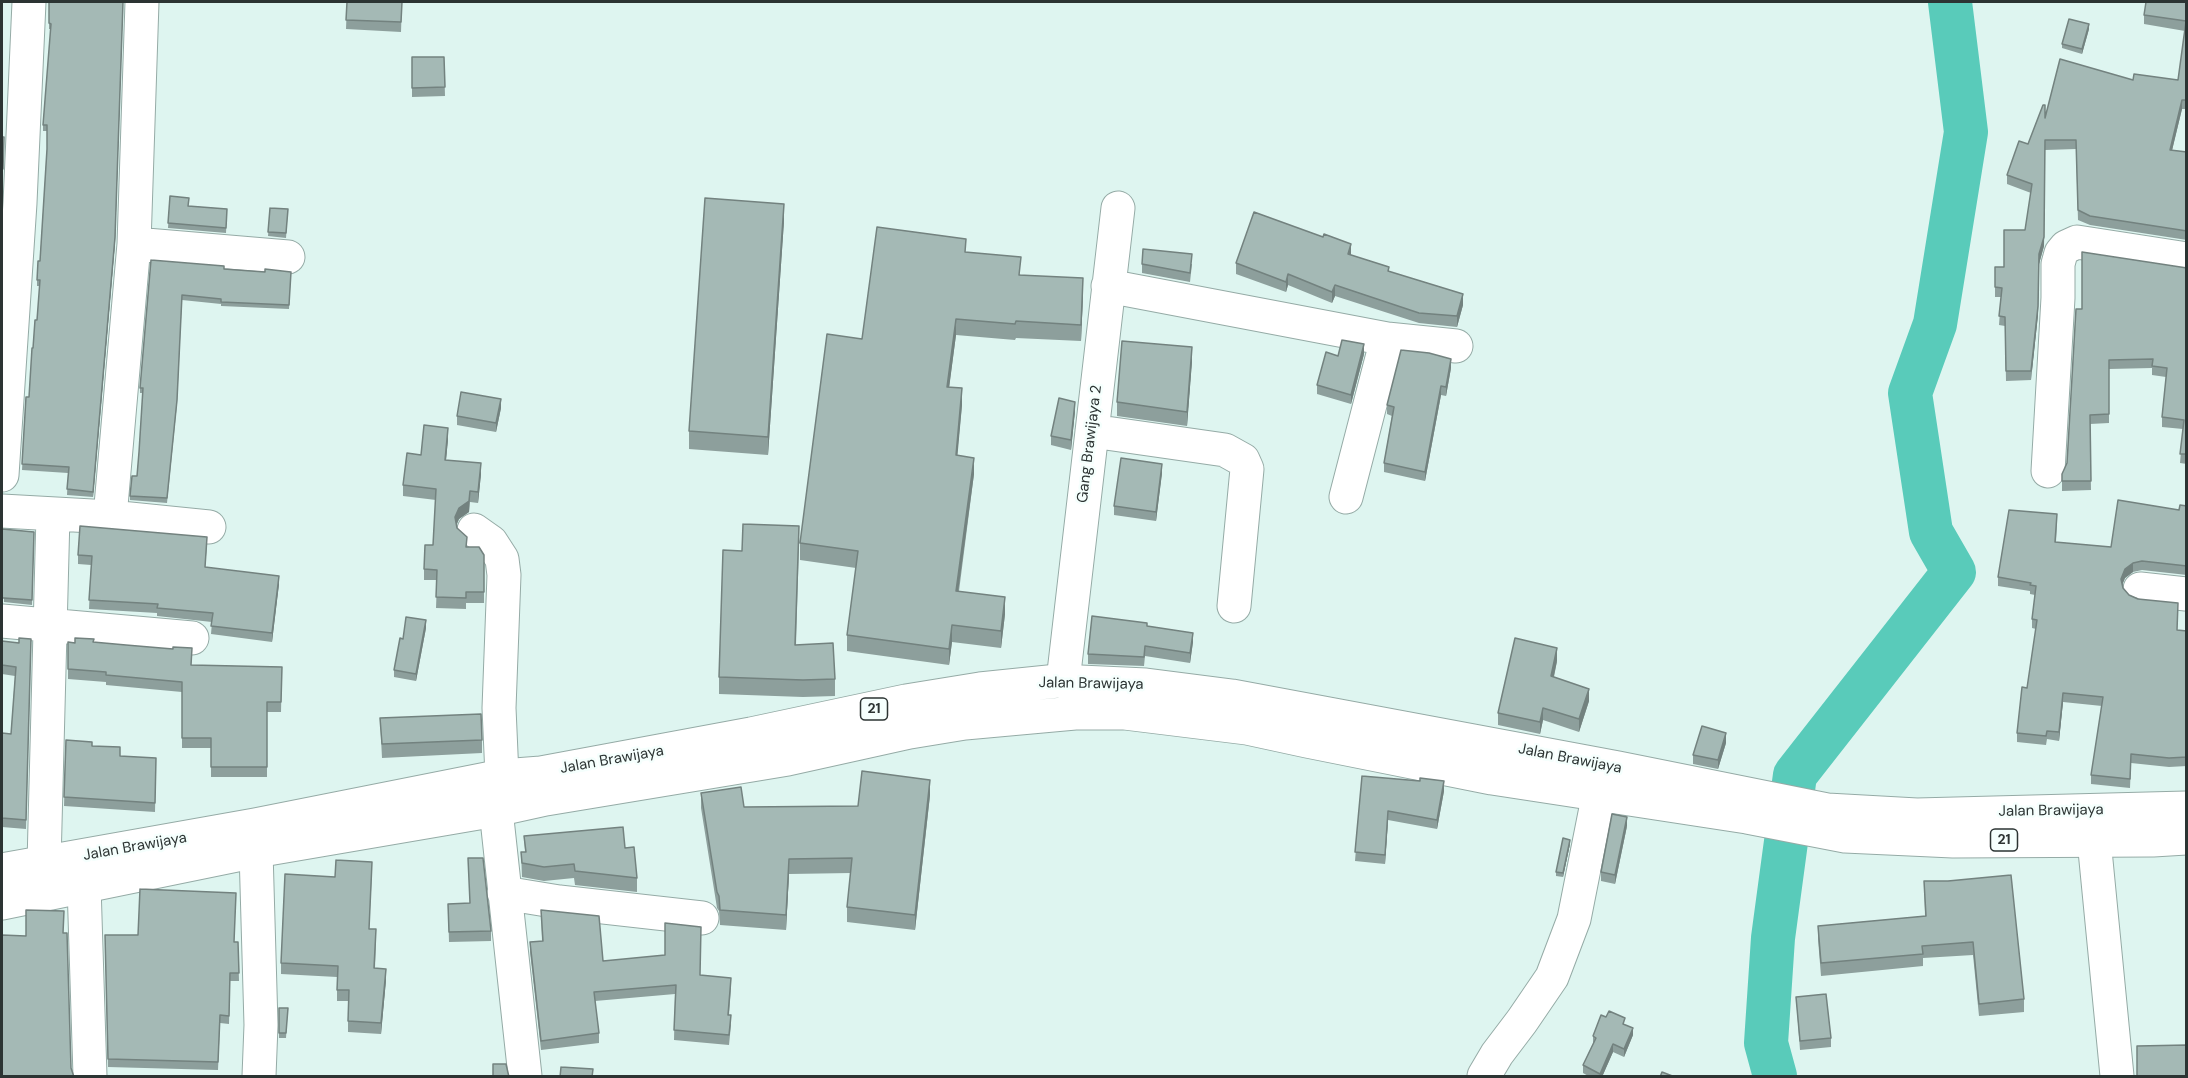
<!DOCTYPE html>
<html>
<head>
<meta charset="utf-8">
<style>
  body { margin:0 }
  #map { position:relative; width:2188px; height:1078px; overflow:hidden; background:#def5f0; font-family:"DM Sans",sans-serif }
  canvas { display:block }
  .frame { position:absolute; inset:0; border:3px solid #2c3433; pointer-events:none }
</style>
</head>
<body>
<div id="map">
<canvas width="2188" height="1078"></canvas>
<div class="frame"></div>
</div>
<script>
const ctx = document.querySelector('canvas').getContext('2d');
ctx.lineJoin = 'round';
function shape(rows) {
  const path = new Path2D();
  for (const r of rows) {
    path.moveTo(r[0], r[1]);
    for (let i = 2; i < r.length; i += 2) path.lineTo(r[i], r[i + 1]);
  }
  return path;
}
function stroke(path, color, width, dash) {
  ctx.strokeStyle = color;
  ctx.lineWidth = width;
  ctx.lineCap = dash ? 'butt' : 'round';
  ctx.setLineDash(dash || []);
  ctx.stroke(path);
}
function paint(path, color) {
  ctx.fillStyle = color;
  ctx.fill(path, 'evenodd');
}
function write(font, color, halo, rows, align = 'center') {
  ctx.font = font + ' "DM Sans",sans-serif';
  ctx.lineWidth = 5;
  ctx.setLineDash([]);
  ctx.textBaseline = 'middle';
  ctx.strokeStyle = halo;
  ctx.fillStyle = color;
  for (const [text, x, y, turn = 0] of rows) {
    ctx.save();
    ctx.translate(x, y);
    ctx.rotate((+turn || 0) * Math.PI / 180);
    ctx.textAlign = isNaN(turn) ? turn : align;
    if (halo) ctx.strokeText(text, 0, 0);
    ctx.fillText(text, 0, 0);
    ctx.restore();
  }
}
stroke(shape([
  [1775,1076,1766,1043,1773,938,1795,775,1954,572,1931,532,1910,393,1935,324,1966,132,1950,2]
]), '#59cbba', 44);
const minor = shape([
  [134,244,288,257],
  [1108,286,1387,339,1456,346],
  [1092,431,1225,450,1243,460,1247,469,1234,606],
  [2048,471,2058,298,2058,264,2061,253,2066,247,2077,242,2186,259],
  [2,475,20,203,29,2],
  [1346,497,1387,339],
  [2,511,110,517,134,244,142,2],
  [110,517,209,527],
  [474,530,491,542,502,559,504,575,499,708,502,776],
  [2140,589,2186,594],
  [2,621,192,638],
  [1063,681,1118,208],
  [496,810,525,1076],
  [2094,840,2117,1076],
  [256,851,261,1025,259,1076],
  [84,885,90,1076],
  [45,891,44,863,53,515],
  [504,893,559,902,702,918],
  [1484,1076,1497,1054,1522,1021,1552,977,1574,919,1599,793]
]);
const highway = shape([
  [2,870,255,825,502,776,541,773,751,734,906,701,980,689,1058,681,1146,685,1232,696,1618,768,1827,810,1917,815,2186,808],
  [2,903,256,851,496,810,546,799,788,759,910,732,965,723,1075,713,1125,713,1247,728,1307,741,1492,778,1747,817,1845,836,1953,841,2153,840,2186,838]
]);
stroke(minor, '#95aba6', 35);
stroke(highway, '#95aba6', 35);
stroke(minor, '#fff', 33);
stroke(highway, '#fff', 33);
paint(shape([
  [49,2,123,2,115,243,93,497,67,495,68,473,22,470,26,397,29,397,33,348,37,320,40,286,37,286,37,280,40,261,47,149,47,131,43,131,43,125,51,29,49,29],
  [347,2,402,2,401,32,346,29],
  [2187,2,2187,109,2182,109,2172,150,2187,152,2187,240,2090,225,2078,220,2076,149,2045,150,2044,246,2039,264,2038,315,2031,380,2006,381,2005,326,1999,325,2001,297,1995,297,1995,267,2004,267,2025,230,2031,193,2007,184,2007,175,2045,118,2133,80,2178,80,2185,31,2144,24,2144,15],
  [2089,29,2082,54,2062,48,2062,44],
  [412,57,444,57,445,96,412,97],
  [170,196,189,206,227,209,226,233,168,228],
  [270,208,288,209,286,238,268,236],
  [784,221,768,455,689,449,689,431],
  [966,252,1021,275,1083,294,1081,341,1016,338,1015,340,956,335,949,387,962,405,957,455,974,474,959,591,1005,614,1001,648,952,642,949,665,847,651,847,635,856,568,800,560,800,543,862,339],
  [1351,255,1463,305,1457,327,1419,323,1335,296,1332,303,1288,285,1286,292,1236,274,1236,263],
  [151,260,224,269,265,272,291,272,289,309,221,306,221,304,182,300,177,404,167,503,130,500,130,496,137,476,139,452,143,393,140,393,140,388],
  [1142,264,1192,264,1190,282,1142,273],
  [2184,268,2187,268,2187,464,2180,463,2183,429,2162,427,2162,417,2166,377,2152,375,2152,368,2109,369,2109,423,2090,424,2091,490,2062,491,2062,474,2067,463,2082,309],
  [1364,354,1351,404,1317,394,1317,385],
  [1192,361,1187,426,1117,416,1117,402],
  [1451,368,1446,396,1441,395,1425,481,1384,472,1384,463,1392,416,1387,414,1387,405],
  [501,408,496,432,457,425,457,416],
  [1075,411,1071,450,1051,445,1051,436],
  [448,439,446,460,481,474,478,503,470,502,469,512,459,519,457,524,457,528,467,547,484,555,484,603,466,603,466,609,436,608,437,580,424,580,424,569,433,545,436,500,403,496,403,485,421,455],
  [1162,473,1156,521,1114,515,1114,506],
  [2187,506,2187,575,2142,570,2133,572,2125,578,2122,585,2123,588,2129,595,2178,612,2177,630,2187,631,2187,766,2169,767,2131,763,2130,788,2091,784,2091,775,2102,706,2063,702,2059,741,2047,739,2046,745,2017,742,2017,733,2027,688,2036,629,2032,628,2032,619,2035,595,2030,594,2030,591,1998,586,1998,577,2057,523,2056,542,2111,547],
  [2,529,34,532,32,605,4,602],
  [799,543,796,645,835,679,835,696,803,697,719,694,719,677,742,551],
  [207,546,205,567,279,584,272,642,211,634,212,622,157,616,157,613,89,609,91,565,78,564,78,555],
  [1147,626,1193,642,1190,663,1145,656,1144,666,1088,664,1088,654],
  [426,628,416,681,394,677,394,670,403,639],
  [31,639,26,829,2,827,2,733,11,734,15,676,2,674,2,641,19,643],
  [68,642,94,642,192,665,282,667,281,712,267,712,267,777,211,777,211,748,182,748,182,692,106,685,106,682,68,679],
  [1557,661,1554,677,1589,701,1579,732,1543,720,1540,734,1498,725,1498,713],
  [380,718,482,740,482,753,382,758],
  [66,740,92,746,120,756,156,758,155,812,64,806],
  [1726,743,1718,769,1693,764,1693,755],
  [1362,776,1444,791,1437,829,1388,820,1385,864,1355,861],
  [701,793,744,807,858,806,930,795,915,930,847,922,847,907,851,873,789,874,786,930,720,925,719,911,717,908,701,808],
  [1627,826,1615,884,1601,881,1601,872],
  [524,836,625,848,637,878,637,892,575,885,574,878,544,881,522,877,521,852,525,852],
  [1570,844,1563,877,1556,876,1556,872],
  [372,873,369,929,376,940,375,968,386,980,381,1034,348,1032,348,1001,337,1001,337,977,281,974,281,963,335,877],
  [1924,881,2024,999,2024,1012,1979,1016,1973,955,1923,958,1923,966,1821,976,1818,939,1818,926,1925,916],
  [470,903,491,931,491,941,449,942,448,904],
  [541,910,603,961,700,975,731,988,729,1015,731,1025,729,1045,674,1040,675,994,595,1001,599,1033,599,1043,541,1050,530,952,530,942,542,941],
  [105,935,138,935,238,942,239,981,230,981,229,1024,220,1023,218,1070,108,1067],
  [1796,997,1831,1038,1831,1047,1800,1050],
  [279,1008,288,1008,286,1038,279,1038],
  [1625,1025,1633,1035,1624,1057,1613,1052,1602,1077,1590,1077,1583,1073,1583,1065,1593,1044,1593,1036]
]), '#8d9f9c');
paint(shape([
  [123,2,115,243,93,497,93,492],
  [2089,24,2089,29,2082,54,2082,49],
  [2182,100,2182,109,2170,159,2170,150],
  [2045,140,2044,246,2039,264,2038,315,2031,380,2039,254],
  [784,204,784,221,768,455,768,437],
  [1351,244,1351,255,1348,254],
  [1288,274,1288,285,1286,292,1286,282],
  [1083,278,1083,294,1081,341,1081,325],
  [1335,285,1335,296,1332,303,1332,292],
  [1463,294,1463,305,1457,327,1457,316],
  [956,319,956,335,947,404,947,387],
  [1364,344,1364,354,1351,404,1351,395],
  [1192,347,1192,361,1187,426,1187,412],
  [1451,359,1451,368,1446,396,1446,387],
  [1441,386,1441,395,1425,481,1425,472],
  [962,388,962,405,956,472,956,455],
  [501,399,501,408,496,432,496,423],
  [1075,402,1075,411,1071,450,1071,440],
  [448,428,448,439,445,471,445,460],
  [974,458,974,474,956,607,956,591],
  [481,463,481,474,478,503,478,492],
  [1162,464,1162,473,1156,521,1156,512],
  [470,491,469,512,459,519,455,528,455,517,459,508],
  [2133,563,2133,572,2125,578,2121,588,2121,579,2125,569],
  [279,576,279,584,272,642,272,633],
  [1005,597,1005,614,1001,648,1001,631],
  [426,620,426,628,416,681,416,674],
  [952,625,952,642,949,665,949,649],
  [1193,633,1193,642,1190,663,1190,653],
  [1557,648,1557,661,1551,689,1551,676],
  [1589,689,1589,701,1579,732,1579,719],
  [2063,693,2063,702,2059,741,2059,732],
  [1543,708,1543,720,1540,734,1540,722],
  [1726,733,1726,743,1718,769,1718,760],
  [930,780,930,795,915,930,915,915],
  [1444,781,1444,791,1437,829,1437,820],
  [1388,811,1388,820,1385,864,1385,855],
  [1627,817,1627,826,1615,884,1615,875],
  [1570,840,1570,844,1563,877,1563,873],
  [789,859,789,874,786,930,786,915],
  [386,969,386,980,381,1034,381,1023],
  [1633,1028,1633,1035,1624,1057,1624,1049],
  [1613,1044,1613,1052,1602,1077,1600,1077,1600,1074]
]), '#73827f');
const building = shape([
  [49,2,123,2,115,237,93,492,67,489,69,467,22,464,26,397,29,397,32,348,33,348,35,320,37,320,40,280,37,280,38,261,40,261,47,149,47,125,43,125,51,24,49,23,49,2],
  [347,2,402,2,401,22,346,20,347,2],
  [2146,2,2187,2,2187,100,2182,100,2170,150,2187,152,2187,231,2090,216,2078,210,2076,140,2045,140,2044,237,2039,254,2038,306,2031,371,2006,371,2005,317,1999,316,2002,288,1995,287,1995,267,2004,267,2004,230,2025,230,2032,184,2007,175,2019,141,2028,144,2043,105,2045,105,2045,118,2060,59,2133,80,2134,74,2178,80,2186,21,2144,15,2146,2],
  [2069,19,2089,24,2082,49,2062,44,2069,19],
  [412,57,444,57,445,87,412,88,412,57],
  [2,137,4,137,3,169,2,169,2,137],
  [170,196,189,198,188,206,227,209,226,228,168,223,170,196],
  [705,198,784,204,768,437,689,431,705,198],
  [270,208,288,209,286,233,268,232,270,208],
  [1254,212,1323,237,1324,234,1351,244,1348,254,1389,267,1388,271,1463,294,1457,316,1419,313,1335,285,1332,292,1288,274,1286,282,1236,263,1254,212],
  [877,227,966,239,965,252,1021,257,1019,275,1083,278,1081,325,1016,321,1015,324,956,319,947,387,962,388,956,455,974,458,956,591,1005,597,1001,631,952,625,949,649,847,635,858,551,800,543,827,334,862,339,877,227],
  [1143,249,1192,254,1190,273,1142,264,1143,249],
  [2082,252,2187,268,2187,454,2180,454,2184,420,2162,417,2167,368,2152,366,2153,359,2109,360,2109,414,2090,415,2091,481,2062,481,2062,474,2067,463,2076,309,2082,309,2082,252],
  [151,260,224,266,224,269,265,272,265,269,291,272,289,305,221,302,221,299,182,295,177,400,167,498,130,496,132,476,137,476,139,452,143,388,140,388,151,260],
  [1342,340,1364,344,1351,395,1317,385,1326,352,1338,356,1342,340],
  [1122,341,1192,347,1187,412,1117,402,1122,341],
  [1401,350,1429,353,1451,359,1446,387,1441,386,1425,472,1384,463,1394,407,1387,405,1401,350],
  [461,392,501,399,496,423,457,416,461,392],
  [1059,398,1075,402,1071,440,1051,436,1059,398],
  [424,425,448,428,445,460,481,463,478,492,470,491,469,501,459,508,455,517,457,528,467,537,466,547,479,547,484,555,484,592,466,592,466,598,436,597,437,570,424,569,425,545,433,545,436,489,403,485,407,453,421,455,424,425],
  [1121,458,1162,464,1156,512,1114,506,1121,458],
  [2118,500,2179,510,2180,505,2187,506,2187,566,2142,561,2133,563,2125,569,2121,579,2123,588,2129,595,2138,599,2178,603,2177,630,2187,631,2187,757,2169,758,2131,754,2130,779,2091,775,2103,697,2063,693,2059,732,2047,731,2046,736,2017,733,2022,687,2027,688,2037,620,2032,619,2036,586,2030,585,2031,583,1998,577,2009,510,2057,514,2055,542,2111,547,2118,500],
  [743,524,799,526,795,645,833,643,835,679,803,680,719,677,723,550,742,551,743,524],
  [80,526,207,537,205,567,279,576,272,633,211,626,213,613,157,608,158,604,89,600,92,556,78,555,80,526],
  [2,529,34,532,32,600,4,598,2,598,2,529],
  [1092,616,1147,623,1147,626,1193,633,1190,653,1145,646,1144,657,1088,654,1092,616],
  [406,617,426,620,416,674,394,670,400,638,403,639,406,617],
  [19,638,31,639,26,820,2,818,2,733,11,734,16,667,2,665,2,641,19,643,19,638],
  [75,638,94,639,93,642,126,645,173,649,173,647,192,648,191,665,282,667,281,702,267,702,267,767,211,767,211,738,182,738,182,682,106,675,106,672,68,669,68,642,75,643,75,638],
  [1515,638,1557,648,1551,676,1589,689,1579,719,1543,708,1540,722,1498,713,1515,638],
  [481,714,482,740,382,744,380,718,481,714],
  [1702,726,1726,733,1718,760,1693,755,1702,726],
  [66,740,92,742,92,746,120,747,120,756,156,758,155,803,64,797,66,740],
  [862,771,930,780,915,915,847,907,852,858,789,859,786,915,720,910,719,896,717,892,701,793,741,787,744,807,858,806,862,771],
  [1362,776,1420,781,1420,778,1444,781,1437,820,1388,811,1385,855,1355,852,1362,776],
  [1612,814,1627,817,1615,875,1601,872,1612,814],
  [623,827,625,848,634,847,637,878,575,871,574,864,544,867,522,863,521,852,526,852,524,836,623,827],
  [1563,838,1570,840,1563,873,1556,872,1563,838],
  [468,858,483,858,491,931,449,932,448,904,470,903,468,858],
  [336,860,372,862,369,929,376,929,374,968,386,969,381,1023,348,1021,349,990,337,990,338,966,281,963,285,874,335,877,336,860],
  [2011,875,2024,999,1979,1004,1973,942,1922,946,1923,954,1821,963,1818,926,1926,916,1924,881,1948,881,2011,875],
  [140,889,236,893,234,942,238,942,239,973,230,973,229,1016,220,1015,218,1062,108,1059,105,935,138,935,140,889],
  [26,910,64,911,63,933,67,933,71,1068,74,1077,2,1077,2,935,26,936,26,910],
  [541,910,599,916,603,961,665,955,665,923,701,927,700,975,731,978,728,1015,731,1015,729,1035,674,1030,676,985,594,992,599,1033,541,1041,530,942,543,941,541,910],
  [1826,994,1831,1038,1800,1041,1796,997,1826,994],
  [279,1008,288,1008,286,1033,279,1033,279,1008],
  [1609,1011,1625,1018,1623,1024,1633,1028,1624,1049,1613,1044,1600,1074,1583,1065,1596,1038,1593,1036,1601,1015,1606,1017,1609,1011],
  [2187,1045,2187,1077,2137,1077,2137,1046,2187,1045],
  [493,1064,506,1064,509,1077,493,1077,493,1064],
  [561,1067,593,1069,592,1077,560,1077,561,1067],
  [1662,1072,1675,1077,1660,1077,1662,1072]
]);
paint(building, '#a4b9b5');
stroke(building, '#73827f', 1.5);
for (const [x, y, w] of [
  [874,709,27],
  [2004,840,27]
]) {
  const box = new Path2D();
  box.roundRect(x - w / 2, y - 11, w, 22, 4.5);
  ctx.fillStyle = '#f5fffd';
  ctx.fill(box);
  stroke(box, '#2c3433', 1.5);
}
write('bold 14px', '#2c3433', null, [
  ["21",874,709],
  ["21",2004,840]
]);
write('15px', '#2c3433', '#f5fffd', [
  ["Gang Brawijaya 2",1090,444,-83],
  ["Jalan Brawijaya",1091,684,1],
  ["Jalan Brawijaya",1570,759,11],
  ["Jalan Brawijaya",612,760,-10],
  ["Jalan Brawijaya",2051,811,-1],
  ["Jalan Brawijaya",135,847,-10]
]);
</script>
</body>
</html>
